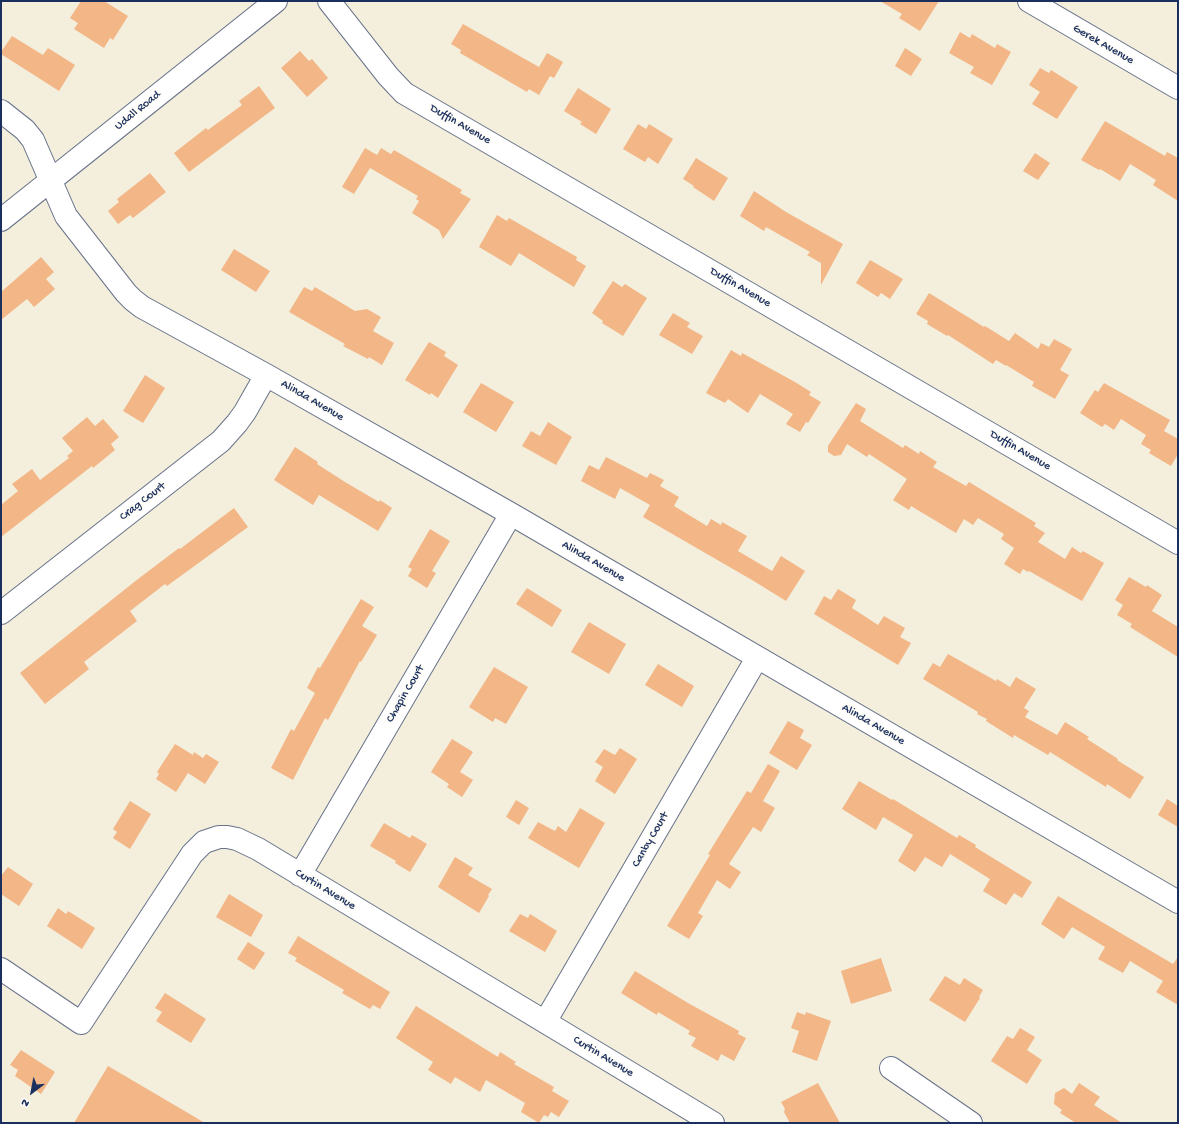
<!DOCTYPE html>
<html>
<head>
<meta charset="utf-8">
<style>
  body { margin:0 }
  #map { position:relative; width:1179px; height:1124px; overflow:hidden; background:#f3efdc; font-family:"Gochi Hand",sans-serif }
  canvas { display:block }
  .frame { position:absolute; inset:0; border:2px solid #1b2f5e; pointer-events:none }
  .north { position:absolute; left:12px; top:1072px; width:40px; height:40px; -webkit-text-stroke:3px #fdfcf7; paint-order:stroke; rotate:212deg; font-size:11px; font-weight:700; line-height:16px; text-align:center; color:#1b2f5e }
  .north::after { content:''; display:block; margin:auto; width:14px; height:18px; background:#1b2f5e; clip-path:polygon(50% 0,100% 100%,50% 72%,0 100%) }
</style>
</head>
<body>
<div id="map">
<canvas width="1179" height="1124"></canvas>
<div class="frame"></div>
<div class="north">N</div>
</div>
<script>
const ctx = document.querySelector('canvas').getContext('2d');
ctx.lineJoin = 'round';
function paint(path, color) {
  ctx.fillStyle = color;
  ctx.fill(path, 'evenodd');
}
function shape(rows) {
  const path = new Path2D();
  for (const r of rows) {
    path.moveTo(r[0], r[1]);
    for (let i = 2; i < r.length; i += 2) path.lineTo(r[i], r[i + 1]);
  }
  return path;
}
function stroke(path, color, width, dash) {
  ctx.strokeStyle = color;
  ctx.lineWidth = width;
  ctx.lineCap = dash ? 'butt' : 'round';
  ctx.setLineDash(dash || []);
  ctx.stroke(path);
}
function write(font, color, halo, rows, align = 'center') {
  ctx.font = font + ' "Gochi Hand",sans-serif';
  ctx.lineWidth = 4;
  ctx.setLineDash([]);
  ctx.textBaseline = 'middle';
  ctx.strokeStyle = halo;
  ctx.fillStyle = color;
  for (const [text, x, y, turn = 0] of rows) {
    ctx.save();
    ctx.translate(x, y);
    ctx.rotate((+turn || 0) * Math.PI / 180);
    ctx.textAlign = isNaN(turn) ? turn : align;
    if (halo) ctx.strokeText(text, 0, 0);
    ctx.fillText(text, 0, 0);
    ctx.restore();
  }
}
paint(shape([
  [81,1,104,1,128,16,113,40,110,38,104,48,74,29,78,23,70,18],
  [880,1,939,1,920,31,899,18,902,14],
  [463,24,539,67,547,53,563,62,554,78,550,76,539,95,529,89,527,92,460,53,461,50,451,44],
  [960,32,970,38,972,34,995,48,997,44,1011,52,992,85,970,73,974,67,949,53],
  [12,36,43,55,48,48,75,65,59,91,1,54,1,52],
  [905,48,922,59,911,76,895,66],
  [300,51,309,61,312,59,328,78,307,97,281,68],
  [1040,68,1049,73,1051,70,1078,87,1057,119,1032,104,1040,92,1029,85],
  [259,86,275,108,189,172,174,153,206,128,208,130,242,105,239,101],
  [578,88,611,109,596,134,580,124,582,122,564,111],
  [1105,121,1165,156,1167,152,1178,158,1178,201,1153,185,1156,180,1130,164,1120,181,1100,169,1099,170,1081,160],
  [638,124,646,129,649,124,673,139,658,164,648,157,645,162,623,149],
  [365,148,377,155,381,148,391,154,394,150,462,190,460,193,471,199,443,239,439,230,412,213,419,201,416,199,418,196,370,168,354,194,342,187],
  [1035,153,1050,163,1038,180,1023,171],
  [696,158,728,178,714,201,693,187,694,186,683,179],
  [150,173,166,192,133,218,130,215,118,224,108,211,119,202,117,199],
  [754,191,786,212,843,244,821,285,821,263,807,255,810,252,766,227,764,231,740,216],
  [497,215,507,221,509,218,577,257,576,260,586,266,574,287,519,253,511,266,479,247],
  [234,249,270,271,256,292,221,270],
  [41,257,54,272,46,279,55,289,34,307,27,299,1,320,1,292],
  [870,260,903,279,890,299,881,293,878,297,856,283],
  [613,281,622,287,625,284,647,298,623,336,602,323,603,321,592,313],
  [304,287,312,291,315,287,355,311,367,309,381,317,373,331,394,343,382,365,369,357,368,359,343,346,345,344,289,312],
  [929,293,984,327,985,326,1009,341,1015,333,1038,349,1041,343,1049,347,1054,339,1072,349,1060,370,1069,375,1055,399,1032,386,1034,382,1006,365,1006,366,996,360,993,364,948,335,947,336,927,324,928,321,916,314],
  [673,313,690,323,687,327,703,336,692,354,659,335],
  [429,342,446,352,444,356,458,365,438,398,431,393,430,395,405,380],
  [731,350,741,356,742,353,795,382,811,392,809,395,821,402,808,423,806,422,800,432,786,424,793,414,760,394,748,413,728,399,725,403,706,393],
  [145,375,165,388,143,423,123,411],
  [481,383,514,402,496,432,463,412],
  [1104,383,1170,420,1164,431,1178,439,1178,454,1171,466,1149,453,1151,450,1141,444,1146,435,1121,419,1114,430,1105,424,1102,427,1080,413,1095,390,1098,392],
  [856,403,866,409,860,421,903,448,905,445,919,454,920,451,937,462,933,467,966,486,969,482,1036,523,1034,526,1045,533,1038,542,1065,559,1072,547,1081,553,1083,551,1104,563,1082,601,1029,571,1028,572,1023,569,1020,574,1004,564,1014,548,1001,539,1004,534,978,518,973,525,964,519,956,533,911,506,909,510,893,500,907,479,869,454,867,457,847,444,841,455,834,456,828,452,828,446],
  [87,417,95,426,103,419,119,437,111,444,115,450,93,468,92,466,1,537,1,505,18,491,12,484,32,469,40,480,69,458,67,456,73,451,62,438],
  [548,422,572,437,556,465,522,446,531,431,540,436],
  [295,447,318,462,317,464,345,482,379,502,380,500,392,508,378,531,319,495,313,505,274,480],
  [606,457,647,478,650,473,664,480,660,486,679,497,674,506,707,526,711,519,721,525,722,522,747,536,738,551,772,571,781,556,805,571,786,601,752,580,643,517,650,505,620,488,615,499,581,481,589,465,599,470],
  [234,508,248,527,167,586,165,584,130,611,137,621,84,662,89,669,45,704,20,673,138,579,179,548,180,549],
  [430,529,450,541,432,571,436,573,427,588,408,576,412,569,408,567],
  [1129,577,1146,587,1147,585,1162,595,1152,611,1178,627,1178,657,1130,627,1132,624,1117,615,1123,605,1115,600],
  [527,588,562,610,552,627,516,604],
  [838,589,856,600,852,608,878,625,884,616,905,628,900,637,911,643,898,665,814,614,824,596,831,600],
  [361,599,374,607,362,626,377,635,361,662,360,661,328,720,325,718,293,780,271,768,291,729,294,731,315,693,307,688,318,667,320,668],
  [589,622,626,644,609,674,571,652],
  [948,654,996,681,997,679,1010,687,1016,677,1036,689,1024,708,1029,711,1025,717,1057,735,1065,722,1089,737,1087,739,1118,759,1117,760,1144,777,1130,799,1107,784,1106,787,1050,752,1048,755,1014,735,1013,738,986,721,987,719,977,714,978,712,923,679,933,663,940,667],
  [658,664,694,686,682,707,645,685],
  [494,667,528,687,506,724,495,718,493,722,469,707],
  [788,721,804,730,800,738,812,745,797,770,769,753],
  [452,739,473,752,460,772,473,780,462,797,447,787,449,784,431,772],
  [175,744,193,755,194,752,203,758,206,754,219,762,205,784,188,773,176,792,156,779,159,774,157,772],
  [620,748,637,759,615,794,595,781,603,767,595,762,604,749,615,755],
  [768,764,780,771,763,801,775,808,761,832,753,827,729,864,741,872,730,889,717,880,698,913,703,916,689,939,667,926,710,855,708,854,747,791,751,793],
  [859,781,892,800,893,799,957,838,959,835,976,845,975,847,1032,882,1022,898,1014,893,1006,905,983,891,990,879,950,854,942,867,925,857,915,872,898,861,913,835,883,817,876,830,842,809],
  [1167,799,1178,806,1178,827,1158,815],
  [516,800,529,808,519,825,506,817],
  [130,801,151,814,130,849,113,838,117,832,113,829],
  [580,808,605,823,579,868,528,838,538,822,555,831,558,826,566,832],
  [384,823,410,838,412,835,427,844,410,872,395,863,396,861,370,846],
  [455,857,473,868,468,875,492,889,488,895,489,896,479,913,438,887],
  [8,867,33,884,19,906,1,894,1,876],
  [229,894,263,915,251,937,216,917],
  [1058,896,1173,964,1178,957,1178,1005,1156,992,1163,981,1130,961,1123,973,1098,959,1105,947,1072,927,1064,939,1041,924],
  [58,908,66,914,68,911,95,928,82,949,47,926],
  [520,914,528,918,530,914,557,931,545,952,509,931],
  [298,936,390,992,380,1009,373,1005,370,1009,342,993,344,990,295,961,297,958,288,953],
  [248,942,265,953,254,970,237,959],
  [881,958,892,991,851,1004,841,971],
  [635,971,688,1003,739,1031,738,1034,746,1038,734,1061,721,1054,718,1061,691,1046,696,1038,688,1034,690,1031,658,1012,657,1015,621,993],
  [945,976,960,985,964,978,983,990,979,997,980,998,965,1022,929,1000],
  [165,993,206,1019,191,1043,156,1021,162,1012,155,1008],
  [416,1006,498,1057,500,1052,516,1062,514,1064,554,1087,552,1091,569,1101,559,1117,551,1112,548,1117,544,1115,539,1123,521,1112,525,1103,486,1080,480,1092,455,1077,451,1084,428,1070,433,1062,396,1038],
  [797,1012,805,1015,806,1012,831,1021,817,1061,792,1052,799,1031,791,1028],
  [1020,1028,1035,1037,1027,1050,1042,1060,1027,1084,991,1061,1007,1036,1013,1039],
  [21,1050,55,1072,41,1094,15,1076,18,1070,10,1065],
  [108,1066,205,1123,74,1123],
  [818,1083,840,1123,790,1123,784,1112,785,1109,781,1102],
  [1079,1083,1100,1097,1094,1105,1122,1123,1076,1123,1060,1113,1062,1110,1054,1104,1055,1093,1064,1088,1072,1094]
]), '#f2b687');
const minor = shape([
  [329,1,388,76,404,93,1178,543],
  [1029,1,1178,88],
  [1,111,25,130,33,140,66,216,126,293,133,300,142,307,266,375,511,514,1178,902],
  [1,613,221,441,237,423,245,412,266,375],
  [300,875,511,514],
  [1,969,81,1023,192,854,204,842,219,837,227,837,237,839,258,849,713,1123],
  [545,1022,757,658],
  [891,1068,971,1123]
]);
const major = shape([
  [1,220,276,1]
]);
stroke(minor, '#67728a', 24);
stroke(major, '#67728a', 24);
stroke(minor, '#fff', 22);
stroke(major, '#fff', 22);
write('12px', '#1b2f5e', '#fdfcf7', [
  ["Gerek Avenue",1103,45,30],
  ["Udall Road",138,111,-39],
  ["Duffin Avenue",460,125,30],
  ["Duffin Avenue",740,288,30],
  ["Alinda Avenue",312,401,30],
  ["Duffin Avenue",1020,451,30],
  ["Crag Court",143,502,-38],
  ["Alinda Avenue",593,562,30],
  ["Chapin Court",406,694,-60],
  ["Alinda Avenue",873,725,30],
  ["Canby Court",651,840,-60],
  ["Curtin Avenue",325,890,31],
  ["Curtin Avenue",603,1057,31]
]);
</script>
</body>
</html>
